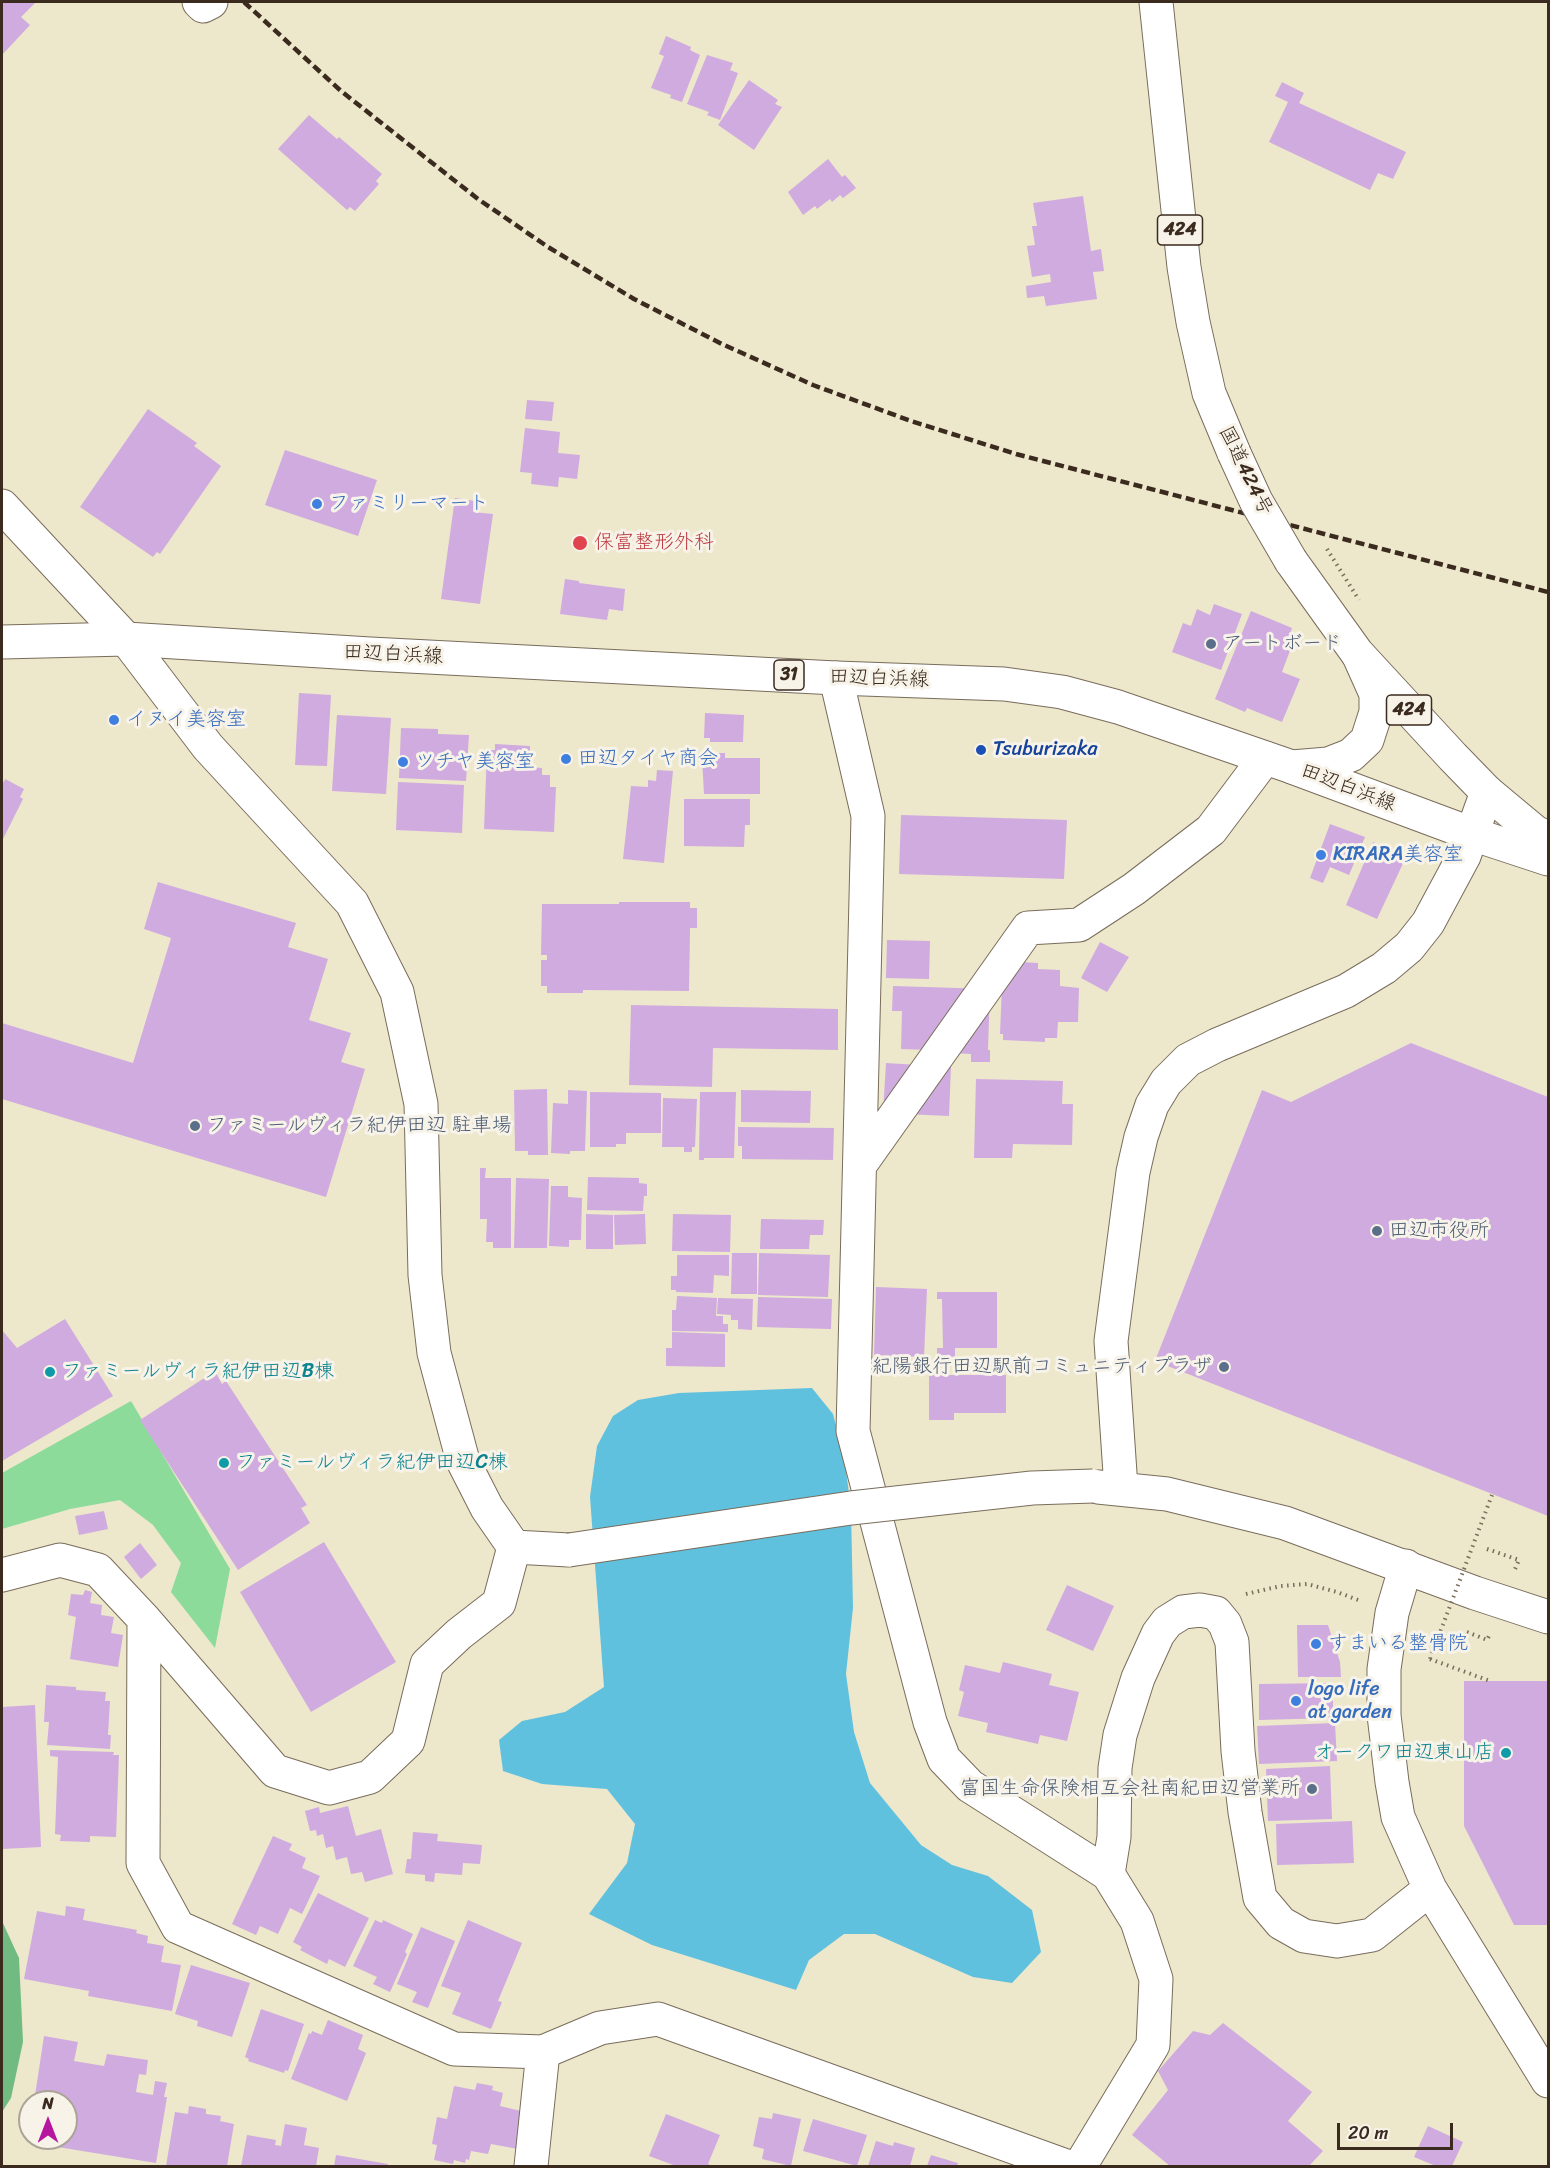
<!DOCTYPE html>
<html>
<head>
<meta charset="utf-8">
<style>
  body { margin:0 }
  #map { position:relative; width:1550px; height:2168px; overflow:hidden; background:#ede7cc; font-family:Sriracha,sans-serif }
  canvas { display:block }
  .frame { position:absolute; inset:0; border:3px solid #3b2a1e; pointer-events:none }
  .north { position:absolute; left:18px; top:2090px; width:60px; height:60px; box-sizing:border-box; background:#f7f3e8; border:2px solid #aca397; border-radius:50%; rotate:0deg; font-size:16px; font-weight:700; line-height:24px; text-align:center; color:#3b2a1e }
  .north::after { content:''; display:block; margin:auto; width:21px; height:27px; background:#b5179e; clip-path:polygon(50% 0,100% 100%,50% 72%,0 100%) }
  .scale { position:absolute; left:1337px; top:2123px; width:116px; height:27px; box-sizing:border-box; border:3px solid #3b2a1e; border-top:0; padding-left:8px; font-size:18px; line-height:21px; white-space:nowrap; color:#3b2a1e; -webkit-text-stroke:4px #f7f3e8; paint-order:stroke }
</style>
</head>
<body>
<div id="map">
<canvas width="1550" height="2168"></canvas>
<div class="frame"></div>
<div class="north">N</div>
<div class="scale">20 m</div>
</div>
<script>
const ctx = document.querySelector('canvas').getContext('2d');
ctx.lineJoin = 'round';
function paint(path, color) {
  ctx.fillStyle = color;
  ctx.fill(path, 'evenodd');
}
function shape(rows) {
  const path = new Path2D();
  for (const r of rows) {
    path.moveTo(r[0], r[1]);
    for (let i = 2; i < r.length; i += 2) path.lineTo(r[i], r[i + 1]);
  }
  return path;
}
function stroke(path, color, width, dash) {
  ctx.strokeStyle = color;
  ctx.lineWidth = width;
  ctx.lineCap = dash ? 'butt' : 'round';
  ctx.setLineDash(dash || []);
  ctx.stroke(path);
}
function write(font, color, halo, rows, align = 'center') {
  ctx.font = font + ' Sriracha,"Klee One",sans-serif';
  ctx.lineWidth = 6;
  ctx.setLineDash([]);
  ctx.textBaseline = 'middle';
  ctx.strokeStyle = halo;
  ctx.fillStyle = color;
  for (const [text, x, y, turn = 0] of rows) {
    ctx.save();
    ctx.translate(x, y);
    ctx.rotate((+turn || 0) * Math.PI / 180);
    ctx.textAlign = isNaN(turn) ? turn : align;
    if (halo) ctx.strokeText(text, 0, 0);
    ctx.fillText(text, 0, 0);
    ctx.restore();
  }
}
paint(shape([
  [131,1401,230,1569,215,1648,171,1592,181,1563,153,1525,120,1500,70,1509,2,1529,2,1473]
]), '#8cdb9a');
paint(shape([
  [2,1921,19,1958,23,2042,11,2098,2,2112]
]), '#71bb82');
paint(shape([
  [812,1388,833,1414,844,1456,851,1508,853,1608,846,1674,854,1732,870,1783,921,1845,952,1865,988,1876,1032,1910,1041,1952,1012,1983,973,1977,875,1934,844,1934,809,1960,796,1990,652,1945,589,1914,627,1863,635,1824,607,1789,542,1784,503,1771,499,1740,522,1721,565,1712,604,1687,590,1497,597,1446,613,1416,638,1400,679,1393]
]), '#60c1de');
paint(shape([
  [2,2,36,2,21,17,30,25,2,55],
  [666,36,691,47,690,50,700,55,682,102,670,98,671,95,651,88,664,56,659,54],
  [707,55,733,63,730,70,738,73,720,120,707,115,709,112,687,104],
  [749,80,778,100,775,104,782,107,754,150,718,125],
  [1282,82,1304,93,1299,103,1406,152,1393,179,1378,173,1370,190,1269,142,1288,102,1275,96],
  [309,115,337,139,339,137,382,174,376,181,379,184,355,211,350,207,347,210,278,149],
  [828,159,842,177,845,175,856,188,843,198,840,195,832,202,830,199,817,209,815,206,803,215,788,192],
  [1083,196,1091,251,1101,249,1104,271,1093,272,1097,299,1046,306,1044,296,1027,298,1026,286,1051,282,1050,274,1032,277,1027,246,1035,245,1032,226,1037,226,1033,203],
  [527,400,554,402,552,421,525,419],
  [148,409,197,443,194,446,221,466,160,554,157,552,153,557,80,507],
  [525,428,560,432,558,453,580,455,577,479,559,477,558,487,531,484,532,473,520,472],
  [285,450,377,480,358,536,265,505],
  [455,498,475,501,473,512,493,514,480,604,441,599],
  [565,579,579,581,579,583,625,589,623,611,609,609,607,620,560,614],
  [1214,604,1242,614,1221,670,1172,652,1183,623,1191,626,1197,609,1210,615],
  [1251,611,1292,628,1287,643,1292,645,1282,672,1300,679,1282,722,1247,708,1245,712,1215,699],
  [299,693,331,695,327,766,295,765],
  [705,713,744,715,743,742,710,742,710,738,704,738],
  [337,715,391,718,386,794,332,791],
  [401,728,438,729,438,734,469,735,466,781,399,778],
  [495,744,530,746,530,767,542,768,542,775,550,775,550,787,556,787,554,832,484,829,487,750,495,750],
  [708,753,725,753,725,758,760,758,760,794,704,794,702,758,708,758],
  [657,770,673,771,664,863,623,859,631,786,648,787,648,780,656,781],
  [5,779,24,789,20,797,23,799,2,841,2,781,4,782],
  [398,782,464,785,462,833,396,830],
  [684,799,750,799,750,825,745,825,744,847,684,846],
  [901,815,1067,820,1064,879,899,874],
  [1330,824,1365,837,1349,875,1330,867,1323,883,1310,878],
  [1373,842,1406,857,1377,919,1346,905],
  [158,882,296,923,288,947,328,959,309,1020,351,1033,341,1062,365,1069,326,1197,2,1099,2,1023,133,1063,171,938,144,929],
  [619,902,690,902,690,908,697,908,697,928,690,928,689,991,583,990,583,993,547,993,547,986,541,986,541,960,547,960,547,955,541,955,542,904,619,904],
  [887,940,930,941,929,979,886,978],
  [1100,942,1129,957,1107,992,1081,978],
  [1003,961,1038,963,1038,969,1060,970,1060,986,1079,988,1078,1022,1058,1022,1057,1038,1045,1038,1045,1042,1003,1040,1003,1034,1000,1034],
  [893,986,990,989,988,1050,990,1050,990,1062,971,1062,971,1054,931,1052,931,1050,901,1049,902,1011,892,1011],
  [631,1005,838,1009,838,1050,713,1048,712,1087,629,1085],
  [1411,1043,1548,1097,1548,1516,1155,1361,1262,1090,1291,1102],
  [886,1063,951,1067,949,1116,883,1113],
  [976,1079,1063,1081,1062,1104,1073,1104,1072,1145,1013,1144,1012,1158,974,1158],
  [547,1089,548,1155,528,1155,528,1151,515,1151,514,1090],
  [568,1090,587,1091,585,1151,570,1151,570,1154,551,1153,553,1103,568,1104],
  [741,1090,811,1091,810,1123,741,1122],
  [590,1092,661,1093,661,1133,626,1133,626,1144,616,1144,616,1147,590,1147],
  [700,1092,736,1092,734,1158,704,1158,704,1160,699,1160],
  [663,1098,697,1099,695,1147,692,1147,692,1152,684,1152,684,1147,662,1147],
  [738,1127,834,1128,833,1160,742,1159,742,1146,738,1146],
  [480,1168,486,1168,485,1178,511,1178,511,1248,493,1248,493,1242,486,1242,487,1219,480,1219],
  [588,1177,639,1178,639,1183,647,1184,647,1196,644,1196,643,1211,587,1210],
  [516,1178,549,1179,547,1248,514,1248],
  [551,1186,568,1186,568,1197,582,1198,581,1240,569,1240,569,1247,549,1246],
  [586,1214,613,1215,613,1249,586,1249],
  [645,1214,646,1244,615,1245,614,1215],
  [673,1214,731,1215,730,1252,672,1251],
  [761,1219,824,1220,823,1235,810,1235,809,1249,760,1249],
  [732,1253,757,1253,757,1294,731,1294],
  [759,1253,830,1255,828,1297,758,1295],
  [677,1255,729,1255,729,1276,714,1275,713,1293,676,1292,676,1290,671,1290,671,1276,677,1276],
  [876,1287,927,1289,924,1357,874,1355],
  [937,1292,997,1292,997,1348,955,1348,955,1357,937,1357,937,1348,943,1348,942,1299,937,1299],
  [677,1296,717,1298,716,1316,723,1316,723,1324,728,1324,728,1332,672,1331,672,1310,676,1310],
  [758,1297,832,1299,831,1329,757,1327],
  [718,1298,753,1299,752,1330,738,1329,738,1320,731,1320,731,1315,717,1314],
  [65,1319,113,1396,2,1461,2,1330,17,1348],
  [672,1332,725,1334,725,1367,666,1366,666,1348,672,1348],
  [215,1371,222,1384,226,1381,307,1505,301,1508,310,1523,238,1570,140,1420],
  [929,1375,1006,1375,1006,1413,954,1413,954,1420,929,1420],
  [104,1511,108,1529,79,1535,75,1516],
  [324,1542,396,1662,311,1712,240,1592],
  [140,1543,157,1565,141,1579,124,1557],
  [1067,1585,1114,1606,1093,1651,1046,1630],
  [85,1590,92,1592,90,1603,102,1605,101,1615,114,1617,111,1633,123,1635,118,1667,70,1659,76,1617,68,1615,71,1594,83,1595],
  [1297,1625,1328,1625,1340,1662,1341,1677,1298,1677],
  [1003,1662,1052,1674,1049,1685,1079,1692,1067,1741,1040,1735,1038,1744,986,1732,988,1723,958,1716,964,1692,959,1690,965,1665,1000,1673],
  [1464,1681,1548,1681,1548,1925,1514,1925,1464,1826],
  [1333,1683,1333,1718,1259,1720,1259,1684],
  [46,1685,76,1687,76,1690,106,1692,105,1701,110,1701,108,1735,111,1735,110,1749,47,1745,49,1722,44,1722],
  [35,1705,41,1847,2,1849,2,1707],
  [1335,1723,1337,1761,1259,1764,1257,1726],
  [50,1750,114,1752,113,1755,119,1755,116,1837,90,1836,90,1842,60,1841,61,1835,55,1834,58,1757,50,1756],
  [1330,1766,1332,1819,1268,1821,1266,1769],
  [348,1806,356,1836,381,1829,393,1874,365,1882,362,1872,351,1874,347,1857,336,1860,333,1846,326,1848,323,1834,317,1836,316,1830,310,1831,305,1811,319,1807,320,1813],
  [1352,1821,1354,1863,1277,1865,1276,1824],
  [413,1832,438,1834,437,1841,482,1845,480,1864,463,1863,462,1875,435,1873,434,1882,425,1881,425,1875,405,1873,407,1859,411,1859],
  [273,1836,292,1844,289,1850,306,1858,302,1868,320,1876,302,1914,290,1908,278,1934,260,1926,256,1935,232,1924],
  [318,1893,369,1918,345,1967,329,1959,327,1964,300,1950,302,1947,293,1942],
  [66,1906,85,1909,83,1920,137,1930,136,1933,148,1936,147,1943,164,1946,161,1962,181,1965,172,2011,88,1996,89,1991,24,1979,37,1911,65,1916],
  [375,1920,382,1923,383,1920,413,1934,405,1952,407,1954,390,1992,373,1984,377,1977,353,1966],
  [468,1920,522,1943,498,2001,502,2002,491,2029,452,2014,461,1993,441,1986],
  [421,1927,455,1941,428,2008,412,2002,417,1992,397,1984],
  [191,1965,250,1983,232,2037,197,2026,198,2021,175,2014],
  [261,2009,304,2024,288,2071,285,2070,284,2073,248,2061,249,2059,245,2057],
  [328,2020,363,2035,358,2049,366,2053,347,2101,291,2079,309,2033,311,2034,312,2031,322,2035],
  [1223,2023,1312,2092,1288,2121,1323,2151,1309,2166,1170,2166,1132,2135,1168,2090,1158,2071,1193,2031,1210,2035],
  [44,2036,78,2042,74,2061,104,2066,107,2054,148,2060,146,2075,139,2074,136,2092,153,2095,155,2081,167,2083,164,2097,167,2097,156,2163,27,2142,29,2132,30,2138,66,2138,66,2102,34,2102],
  [477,2083,493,2086,492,2090,503,2093,500,2106,525,2112,518,2149,491,2144,488,2154,471,2151,469,2160,466,2159,465,2163,454,2160,453,2164,434,2160,437,2145,432,2144,437,2117,447,2119,454,2086,475,2090],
  [189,2106,206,2109,206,2114,221,2116,220,2121,234,2124,227,2166,166,2166,175,2112,188,2114],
  [773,2113,801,2119,791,2166,762,2159,764,2149,753,2146,759,2117,772,2119],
  [666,2114,720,2135,708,2164,713,2166,676,2166,649,2156],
  [813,2119,867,2135,857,2166,803,2151],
  [285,2124,307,2128,304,2145,319,2148,316,2166,241,2166,247,2135,276,2140,275,2145,281,2146],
  [1428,2126,1463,2142,1452,2166,1436,2166,1414,2157],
  [876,2141,893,2146,894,2142,915,2148,910,2166,868,2166],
  [336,2155,388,2164,387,2166,334,2166],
  [931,2155,958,2163,957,2166,927,2166]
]), '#d0abdf');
const minor = shape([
  [199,2,203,6,211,2],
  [2,506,126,639],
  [836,678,868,816,853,1431,930,1722,944,1759,970,1786,1108,1874,1137,1921,1156,1979,1153,2045,1080,2166],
  [1292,767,1328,764,1351,755,1367,740,1376,712,1376,694,1359,656],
  [860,1165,1028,928,1079,925,1134,889,1211,830,1265,758],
  [1406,1566,1392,1613,1384,1669,1384,1715,1392,1782,1398,1817,1430,1889,1548,2081],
  [2,1575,60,1560,98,1570,144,1619,275,1771,329,1788,370,1777,408,1741,427,1664,459,1634,499,1603,514,1547],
  [144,1619,143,1863,178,1927,454,2049,543,2052],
  [1108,1874,1114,1837,1115,1768,1120,1735,1138,1678,1158,1634,1167,1622,1183,1612,1200,1610,1216,1613,1225,1624,1232,1642,1238,1751,1245,1812,1260,1898,1281,1923,1304,1936,1337,1941,1372,1935,1430,1889],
  [531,2166,543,2052,600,2028,658,2019,1066,2166]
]);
const tertiary = shape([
  [126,639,208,747,352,903,397,992,421,1104,425,1275,434,1353,463,1461,487,1508,514,1547,569,1550],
  [1098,1487,1167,1494,1285,1523,1475,1593,1548,1617],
  [1121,1488,1111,1341,1133,1172,1141,1137,1152,1105,1166,1082,1188,1060,1217,1045,1346,991,1384,968,1409,947,1428,923,1464,856,1487,792]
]);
const primary = shape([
  [2,642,126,639,370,654,836,678,1004,684,1062,692,1118,707,1292,767,1472,834,1548,859]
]);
const trunk = shape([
  [1156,2,1184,267,1193,322,1209,393,1234,453],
  [1291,561,1357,653,1453,757,1487,792,1535,832,1548,838]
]);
stroke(minor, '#796c5b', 35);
stroke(tertiary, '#796c5b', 35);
stroke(primary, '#796c5b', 35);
stroke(trunk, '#796c5b', 35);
stroke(shape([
  [1487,1549,1519,1560,1515,1569],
  [1246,1594,1281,1586,1307,1584,1337,1592,1358,1600],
  [1467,1632,1487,1640,1489,1636],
  [1430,1659,1490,1681]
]), '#796c5b', 4, [1.5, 4.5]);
stroke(minor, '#fff', 33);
stroke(tertiary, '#fff', 33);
stroke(primary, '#fff', 33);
stroke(trunk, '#fff', 33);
stroke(shape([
  [244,2,341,91,478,199,548,247,634,299,722,344,813,385,911,421,1016,454,1548,592]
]), '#3b2a1e', 4.5, [9, 4.5]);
const tertiaryBridge = shape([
  [569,1550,851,1508,1032,1488,1093,1486]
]);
const trunkBridge = shape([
  [1234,453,1256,501,1291,561]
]);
stroke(tertiaryBridge, '#796c5b', 35, []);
stroke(trunkBridge, '#796c5b', 35, []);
stroke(shape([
  [1327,549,1359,600],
  [1430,1659,1492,1495]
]), '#796c5b', 4, [1.5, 4.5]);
stroke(tertiaryBridge, '#fff', 33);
stroke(trunkBridge, '#fff', 33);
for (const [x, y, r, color] of [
  [317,504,6,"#3f7fe0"],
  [580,543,8,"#e0444e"],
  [1211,644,6,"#5c6f8a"],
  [114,720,6,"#3f7fe0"],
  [981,750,6,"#1a4fb4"],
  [566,759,6,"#3f7fe0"],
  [403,762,6,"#3f7fe0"],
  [1321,855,6,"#3f7fe0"],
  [195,1126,6,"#5c6f8a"],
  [1377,1231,6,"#5c6f8a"],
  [1224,1367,6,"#5c6f8a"],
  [50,1372,6,"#0f9aa8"],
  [224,1463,6,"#0f9aa8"],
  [1316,1644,6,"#3f7fe0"],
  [1296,1701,6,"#3f7fe0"],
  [1506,1753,6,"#0f9aa8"],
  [1312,1789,6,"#5c6f8a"]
]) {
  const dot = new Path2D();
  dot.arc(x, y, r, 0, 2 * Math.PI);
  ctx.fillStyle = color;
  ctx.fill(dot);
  stroke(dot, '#f7f3e8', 2);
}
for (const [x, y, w] of [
  [1180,230,45],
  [789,675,30],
  [1409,710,45]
]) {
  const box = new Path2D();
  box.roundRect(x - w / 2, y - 15, w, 30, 4.5);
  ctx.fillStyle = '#f7f3e8';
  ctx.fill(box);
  stroke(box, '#3b2a1e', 1.5);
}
write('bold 18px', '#3b2a1e', null, [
  ["424",1180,230],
  ["31",789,675],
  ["424",1409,710]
]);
write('20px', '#3b2a1e', '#f7f3e8', [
  ["国道424号",1245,471,64],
  ["田辺白浜線",393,655,3],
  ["田辺白浜線",879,679,2],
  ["田辺白浜線",1348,788,21]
]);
write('20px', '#366cbe', '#f7f3e8', [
  ["ファミリーマート",329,504],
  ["イヌイ美容室",126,720],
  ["田辺タイヤ商会",578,759],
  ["ツチヤ美容室",415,762],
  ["KIRARA美容室",1333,855],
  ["すまいる整骨院",1328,1644],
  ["logo life",1308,1690],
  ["at garden",1308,1713]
], 'left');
write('20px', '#be3a42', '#f7f3e8', [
  ["保富整形外科",594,543]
], 'left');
write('20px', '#4e5e75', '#f7f3e8', [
  ["アートボード",1223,644],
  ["ファミールヴィラ紀伊田辺 駐車場",207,1126],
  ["田辺市役所",1389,1231],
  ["紀陽銀行田辺駅前コミュニティプラザ",1212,1367,"right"],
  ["富国生命保険相互会社南紀田辺営業所",1300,1789,"right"]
], 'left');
write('20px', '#164399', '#f7f3e8', [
  ["Tsuburizaka",993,750]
], 'left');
write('20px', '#0d838f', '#f7f3e8', [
  ["ファミールヴィラ紀伊田辺B棟",62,1372],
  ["ファミールヴィラ紀伊田辺C棟",236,1463],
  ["オークワ田辺東山店",1494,1753,"right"]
], 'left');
</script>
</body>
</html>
